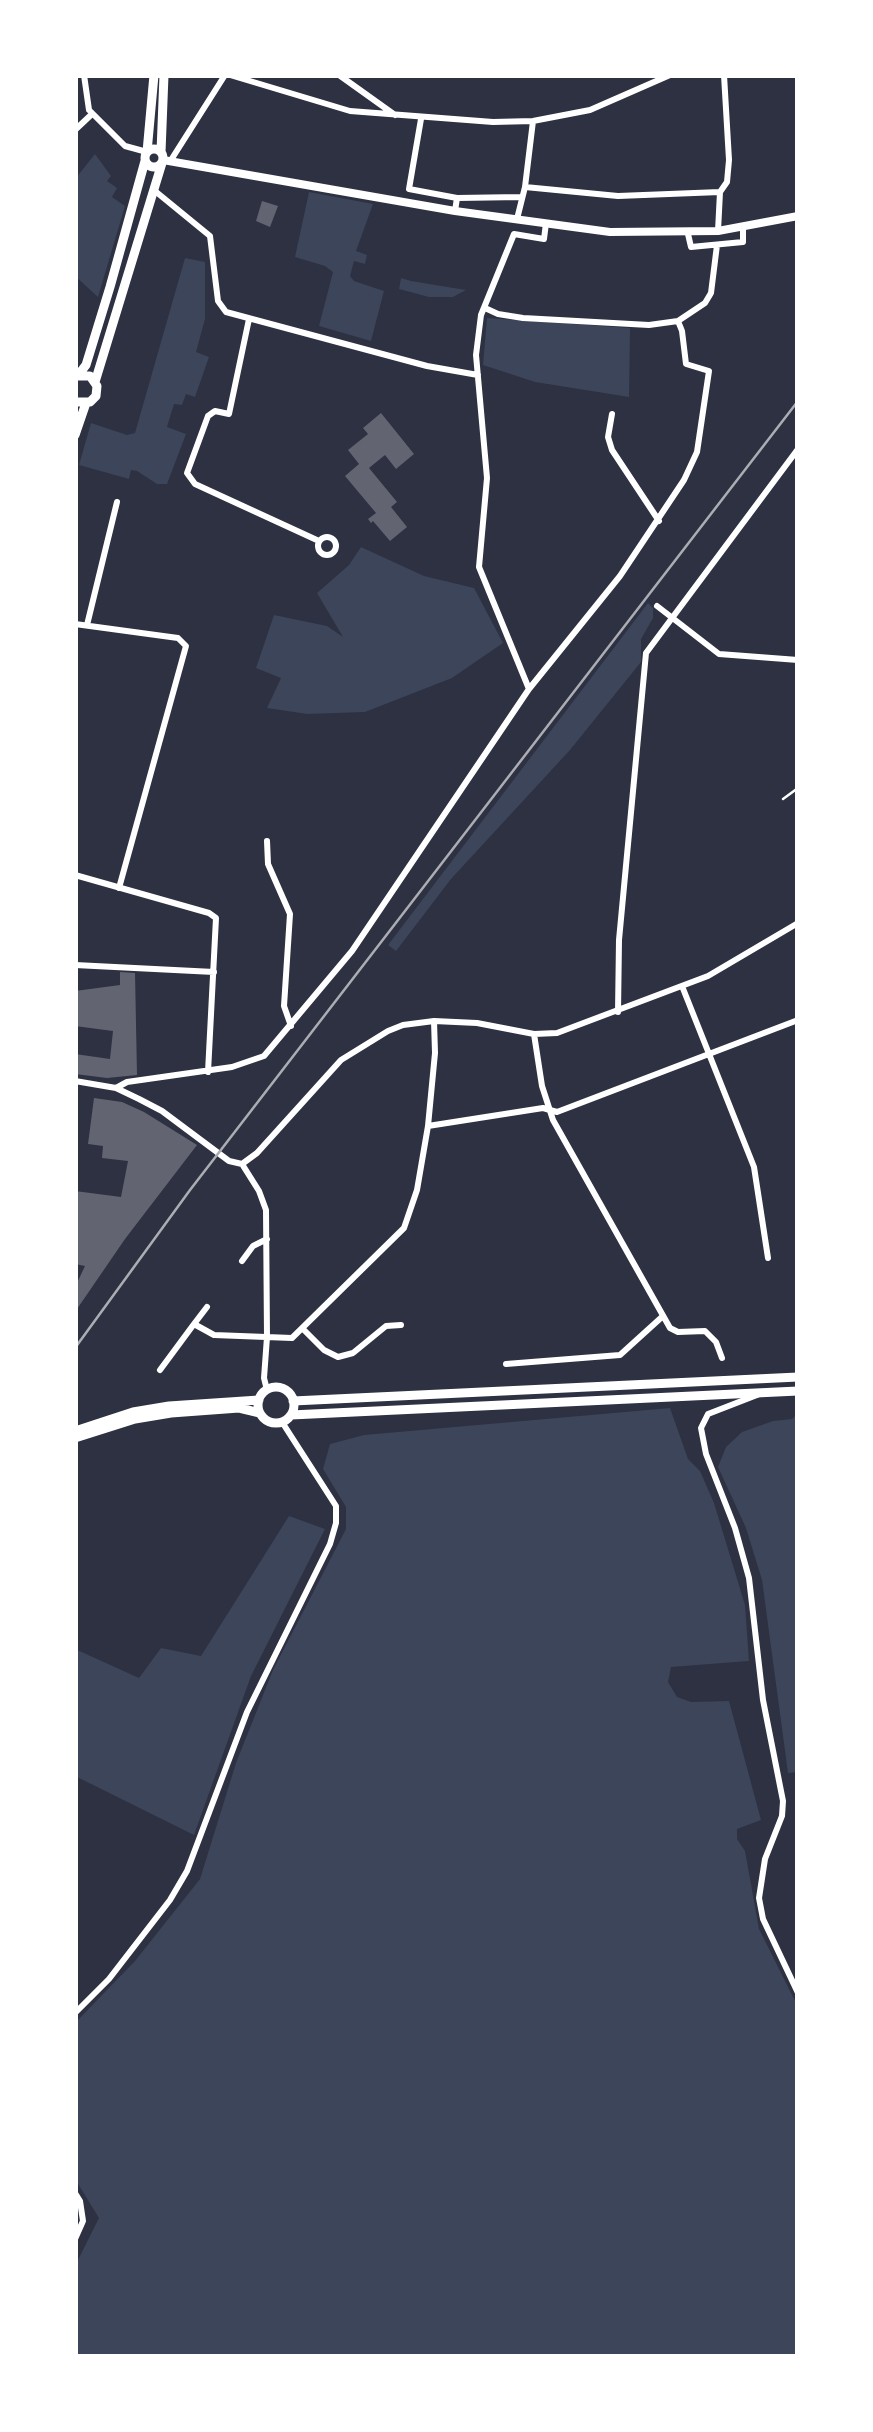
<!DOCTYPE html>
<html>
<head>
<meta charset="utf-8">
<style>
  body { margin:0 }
  #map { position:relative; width:873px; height:2432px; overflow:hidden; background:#2d3142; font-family:Quicksand,sans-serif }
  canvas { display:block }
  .frame { position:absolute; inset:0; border:78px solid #fff; pointer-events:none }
</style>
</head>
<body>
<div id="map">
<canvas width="873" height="2432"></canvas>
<div class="frame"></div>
</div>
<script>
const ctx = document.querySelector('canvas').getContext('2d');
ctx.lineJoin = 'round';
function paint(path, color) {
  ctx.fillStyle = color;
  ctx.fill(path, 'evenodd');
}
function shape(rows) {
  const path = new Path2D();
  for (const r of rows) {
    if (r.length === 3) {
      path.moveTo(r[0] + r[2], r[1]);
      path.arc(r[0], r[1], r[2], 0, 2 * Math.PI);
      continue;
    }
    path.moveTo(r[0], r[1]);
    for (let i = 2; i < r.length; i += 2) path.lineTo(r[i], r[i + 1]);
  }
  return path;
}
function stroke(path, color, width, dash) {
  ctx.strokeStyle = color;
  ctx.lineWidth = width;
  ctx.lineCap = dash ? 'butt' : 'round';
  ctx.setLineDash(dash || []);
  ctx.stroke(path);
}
paint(shape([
  [95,154,111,176,107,181,117,188,112,197,125,206,98,297,75,276,75,179],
  [309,192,373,204,356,251,367,255,365,264,354,261,350,276,354,281,384,291,371,341,319,326,333,272,325,266,295,257],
  [185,258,205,262,205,319,196,352,209,357,195,397,186,394,182,405,174,404,167,427,186,434,167,484,157,484,137,471,131,470,129,479,79,465,91,423,127,435,135,433],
  [401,278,411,281,466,290,453,297,429,297,399,289],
  [487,318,630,328,629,397,535,382,483,365],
  [361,547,424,576,474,588,503,643,452,678,365,712,307,714,267,708,281,678,256,668,274,615,327,626,343,637,317,593,349,565],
  [648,603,653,608,653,618,641,639,641,662,570,750,451,879,396,951,388,945],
  [670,1408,688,1459,700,1471,714,1503,745,1605,749,1661,671,1667,668,1682,677,1697,691,1702,729,1701,761,1820,737,1829,737,1839,745,1851,759,1929,798,2007,798,2357,75,2357,75,2266,99,2218,75,2179,75,2023,135,1961,200,1879,236,1763,273,1670,346,1529,346,1507,323,1469,330,1444,364,1435],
  [798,1413,798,1772,788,1773,762,1580,746,1528,718,1467,726,1447,742,1432,773,1421,792,1419],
  [289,1516,325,1529,251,1676,194,1835,75,1776,75,1649,139,1678,161,1648,201,1656]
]), '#3c4559');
paint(shape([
  [262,201,278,206,270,227,256,221],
  [381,413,414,454,396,469,385,455,369,468,397,502,391,507,407,527,390,541,373,521,371,523,368,519,376,513,345,476,359,464,348,450,368,434,363,428],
  [120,972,135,973,137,1075,107,1078,75,1074,75,1054,110,1059,113,1031,75,1026,75,991,120,985],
  [94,1098,122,1102,144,1112,197,1145,125,1239,77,1309,75,1287,85,1266,75,1264,75,1191,121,1197,128,1161,102,1158,103,1146,88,1144]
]), '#626471');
stroke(shape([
  [783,799,798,788]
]), '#fff', 2.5);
stroke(shape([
  [84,75,89,110,125,146,147,152],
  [230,75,350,111,493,122,533,121,590,110,670,75],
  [339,75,395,115],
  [421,119,409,189,457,198,455,211],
  [75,130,92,114],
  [171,160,225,75],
  [525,187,618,196,720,192],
  [155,191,210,236,218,301,226,312,427,366,478,375],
  [457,198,521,197],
  [517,219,525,187,533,121],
  [718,231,720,192,727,182,729,160,724,75],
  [688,234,691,247,743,242,743,229],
  [485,308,498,314,523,318,649,325,678,321,705,303,711,293,717,245],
  [249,319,229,414,215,411,208,416,187,473,195,484,319,541],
  [612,414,608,437,612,450,659,521],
  [327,546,9],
  [657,606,719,654,798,660],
  [75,624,178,638,186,646,119,888],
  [87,625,117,502],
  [529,689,479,567,487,478,476,355,481,315,514,234,544,239,546,223],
  [267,841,268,864,290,914,284,1006,291,1026],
  [75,875,209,913,216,918,208,1072],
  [75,965,214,972],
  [682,986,754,1167,768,1258],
  [618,1012,619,940,646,653,798,449],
  [534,1034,542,1086,553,1120,670,1328,678,1332,705,1331,716,1342,722,1358],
  [75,1081,116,1088,139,1099,162,1111,229,1161,242,1164],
  [116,1088,127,1082,232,1067,264,1056,352,951,529,689,620,576,684,480,697,452,709,371,686,364,682,331,678,321],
  [428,1126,543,1108,557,1112,798,1020],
  [242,1164,257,1153,341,1060,388,1031,403,1025,434,1021,477,1023,534,1034,557,1033,708,976,798,923],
  [242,1164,259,1191,266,1210,267,1337,264,1378,267,1390],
  [242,1261,253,1246,267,1239],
  [194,1324,207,1307],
  [302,1328,324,1350,338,1357,353,1353,386,1326,401,1325],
  [506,1364,620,1355,663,1316],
  [160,1370,194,1324,214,1335,292,1338,404,1228,417,1190,428,1126,435,1053,434,1021],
  [757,1395,708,1414,701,1428,706,1454,735,1528,749,1578,763,1700,783,1801,782,1816,765,1859,759,1898,763,1919,798,1993],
  [75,2013,109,1979,170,1900,187,1871,247,1712,330,1544,336,1523,336,1506,282,1422],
  [75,2193,80,2201,83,2221,75,2239]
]), '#fff', 6);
stroke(shape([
  [163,160,455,211,610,232,718,231,798,216]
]), '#fff', 8);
stroke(shape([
  [154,158,9],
  [147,152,154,75],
  [161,152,164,75],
  [79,374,86,365,110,287,145,161],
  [75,376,90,376,97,386,96,396,90,402,75,402],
  [95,382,162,163],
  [75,435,86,403],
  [276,1405,18],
  [293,1401,798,1377],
  [291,1415,798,1391],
  [75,1431,133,1412,169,1406,259,1400],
  [75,1438,135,1419,171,1413,239,1408,260,1413]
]), '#fff', 9);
stroke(shape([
  [75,1348,190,1190,798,401]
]), '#abadb3', 2.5);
</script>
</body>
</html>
